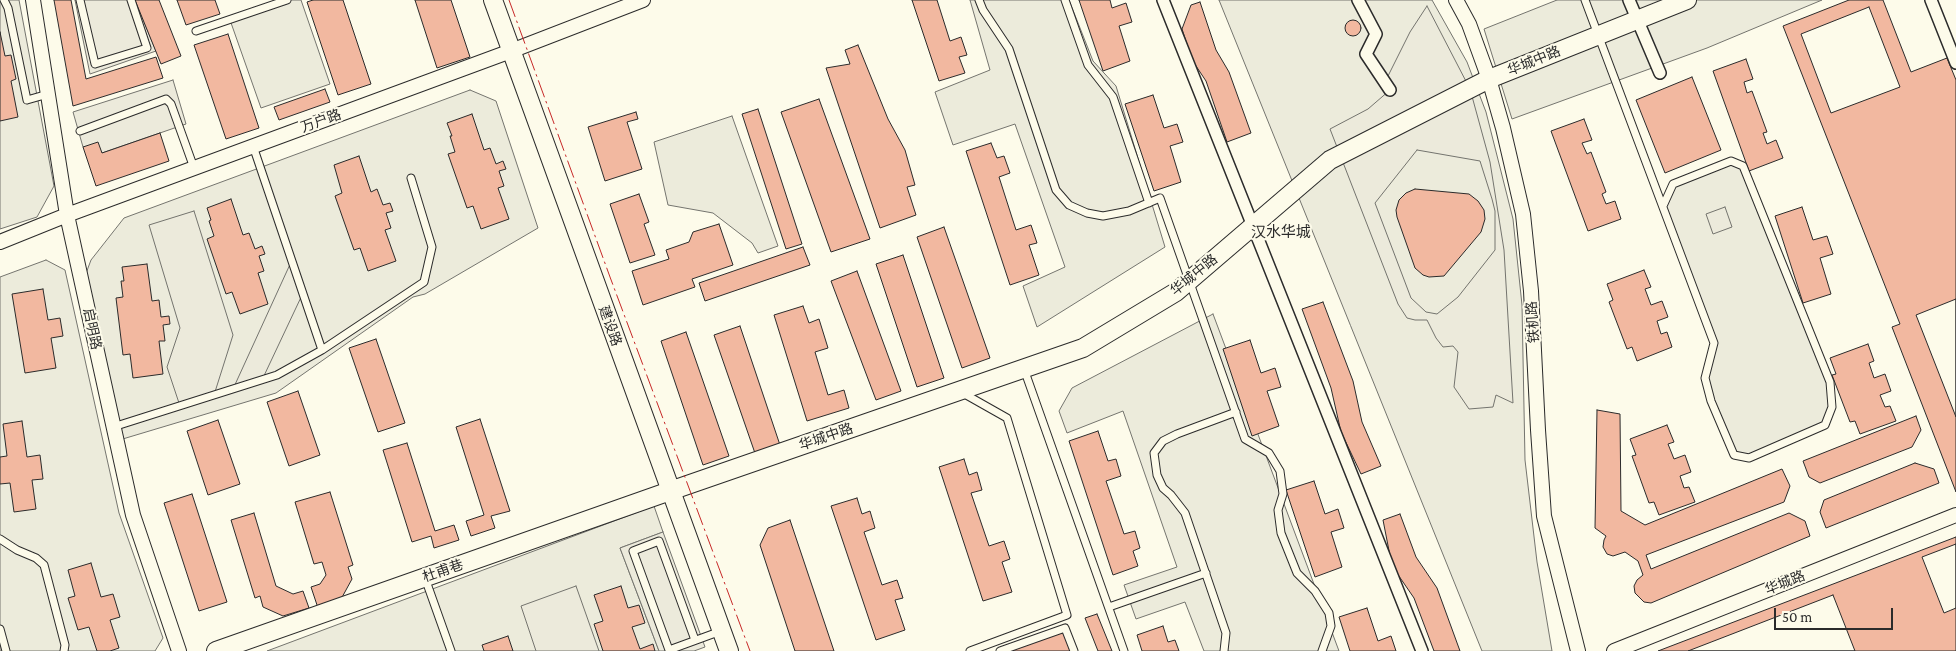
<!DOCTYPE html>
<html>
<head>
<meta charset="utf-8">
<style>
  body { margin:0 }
  #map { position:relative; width:1956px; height:651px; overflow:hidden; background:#fdfbea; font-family:"Crimson Pro",serif }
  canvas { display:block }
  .scale { position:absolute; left:1774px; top:608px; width:119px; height:22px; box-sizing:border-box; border:2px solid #2b2b2b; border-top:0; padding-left:6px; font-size:15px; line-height:18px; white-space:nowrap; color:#2b2b2b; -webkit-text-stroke:4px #fdfbea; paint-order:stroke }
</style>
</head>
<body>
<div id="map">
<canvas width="1956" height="651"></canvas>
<div class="scale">50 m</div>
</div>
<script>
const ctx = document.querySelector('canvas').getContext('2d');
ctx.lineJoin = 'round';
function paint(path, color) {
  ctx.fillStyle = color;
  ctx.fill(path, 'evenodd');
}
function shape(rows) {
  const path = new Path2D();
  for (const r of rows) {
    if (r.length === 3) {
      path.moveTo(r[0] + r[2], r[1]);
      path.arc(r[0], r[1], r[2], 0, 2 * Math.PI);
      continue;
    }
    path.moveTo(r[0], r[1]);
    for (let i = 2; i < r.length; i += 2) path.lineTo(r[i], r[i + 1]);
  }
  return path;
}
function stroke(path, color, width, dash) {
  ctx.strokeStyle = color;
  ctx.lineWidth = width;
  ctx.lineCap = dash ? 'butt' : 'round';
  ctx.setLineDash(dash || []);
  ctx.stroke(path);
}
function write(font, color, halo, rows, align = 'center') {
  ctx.font = font + ' "Crimson Pro","Noto Sans SC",serif';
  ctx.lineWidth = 4;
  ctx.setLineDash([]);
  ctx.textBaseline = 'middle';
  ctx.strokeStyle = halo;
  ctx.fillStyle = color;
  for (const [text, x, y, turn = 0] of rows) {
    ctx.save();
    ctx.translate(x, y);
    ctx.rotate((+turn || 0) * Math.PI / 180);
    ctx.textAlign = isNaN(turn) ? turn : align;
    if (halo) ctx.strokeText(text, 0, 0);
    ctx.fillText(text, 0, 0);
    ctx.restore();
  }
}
const green = shape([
  [0,0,19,0,54,186,37,217,0,229,0,0],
  [287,0,301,0,330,84,261,108,230,20,287,0],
  [970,0,1069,0,1093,61,1116,86,1165,247,1037,327,1023,286,1065,267,1015,124,953,145,935,92,990,70,970,0],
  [1219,0,1432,0,1467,62,1486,112,1513,219,1522,305,1525,460,1537,562,1552,651,1482,651,1219,0],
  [1557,0,1822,0,1707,48,1512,119,1484,29,1557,0],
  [470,90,496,101,538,228,425,294,413,297,276,393,116,441,82,284,91,260,124,218,470,90],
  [732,116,778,246,758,253,752,243,713,213,668,205,654,142,732,116],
  [1731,161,1743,166,1830,382,1832,407,1825,425,1749,458,1734,455,1705,378,1714,343,1663,206,1673,184,1731,161],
  [46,260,65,270,119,513,163,638,155,651,0,651,0,277,46,260],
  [1213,314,1339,651,1204,651,1185,602,1136,619,1124,585,1177,567,1123,411,1067,433,1059,411,1072,388,1213,314],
  [654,506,663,532,620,548,659,651,267,651,654,506]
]);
paint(green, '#ecebdb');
stroke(green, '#74746e', 1);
const parking = shape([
  [75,0,135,0,156,51,90,74,75,0],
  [1427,6,1470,89,1490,162,1504,250,1513,403,1496,395,1493,407,1469,409,1454,387,1458,352,1453,346,1443,347,1436,338,1427,320,1415,320,1407,318,1398,304,1330,129,1368,109,1390,90,1388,76,1410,32,1427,6],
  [1417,150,1480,161,1492,199,1495,211,1495,250,1458,297,1437,314,1426,312,1411,298,1375,203,1417,150],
  [173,80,186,124,102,153,83,147,73,112,173,80],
  [1725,207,1732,227,1713,234,1706,214,1725,207],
  [194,211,233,335,214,395,180,406,167,367,180,328,149,225,194,211],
  [292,260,303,293,262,380,233,389,292,260],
  [663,532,705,647,694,651,659,651,620,548,663,532],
  [576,586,599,651,536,651,521,606,576,586]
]);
paint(parking, '#eceadb');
stroke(parking, '#74746e', 1);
const building = shape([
  [54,0,71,0,86,79,156,57,163,78,73,106,54,0],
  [135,0,159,0,181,56,161,64,135,0],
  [177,0,215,0,220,14,186,25,177,0],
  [313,0,343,0,371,84,338,95,307,2,313,0],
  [415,0,451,0,470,57,437,68,415,0],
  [912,0,937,0,950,41,961,37,967,55,959,57,965,73,939,81,912,0],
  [1079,0,1110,0,1112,8,1126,3,1132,22,1119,26,1130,61,1103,71,1079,0],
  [1849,0,1883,0,1911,72,1947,58,1956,80,1956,492,1892,327,1900,324,1783,26,1849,0],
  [1200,2,1216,50,1229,72,1251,133,1227,142,1206,81,1192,60,1182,29,1191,5,1200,2],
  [1869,7,1900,87,1831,113,1801,34,1869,7],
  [1353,28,8],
  [0,32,5,56,11,55,16,79,11,81,18,117,0,121,0,32],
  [228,34,259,128,226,139,194,45,228,34],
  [858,45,888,119,905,150,915,185,907,187,916,215,880,228,826,68,850,64,845,50,858,45],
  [1746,59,1753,79,1744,82,1747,93,1752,91,1767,132,1763,133,1767,144,1776,140,1783,158,1749,171,1713,71,1746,59],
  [1692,77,1721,150,1665,173,1636,100,1692,77],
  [325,89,330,102,279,120,274,107,325,89],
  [1153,95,1164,128,1177,124,1183,142,1170,146,1181,182,1154,191,1125,104,1153,95],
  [819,99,870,239,831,252,781,112,819,99],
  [758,109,802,244,786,249,742,114,758,109],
  [636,112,638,119,627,122,642,169,605,181,588,127,636,112],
  [472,114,484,150,490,148,496,164,503,161,506,169,499,171,504,186,498,188,509,219,481,229,473,206,467,208,448,154,455,152,450,136,452,136,447,123,472,114],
  [1584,119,1592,140,1582,143,1587,154,1591,152,1606,192,1602,194,1606,204,1615,201,1621,219,1588,231,1551,131,1584,119],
  [160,133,169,161,96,186,83,147,98,142,102,153,160,133],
  [991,143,997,158,1004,156,1010,173,999,177,1016,230,1031,225,1037,243,1029,245,1039,275,1010,285,966,151,991,143],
  [359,156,371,192,377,189,383,205,390,203,393,211,386,213,391,228,385,230,396,261,368,271,360,248,354,250,335,196,342,193,334,165,359,156],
  [1415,189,1469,194,1478,201,1484,210,1485,219,1481,232,1444,276,1429,277,1423,275,1415,268,1397,217,1396,210,1399,200,1406,193,1415,189],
  [639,194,649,222,644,224,655,255,630,263,610,204,639,194],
  [231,199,243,235,249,233,255,249,262,246,265,254,259,256,264,271,258,273,268,304,240,314,232,292,226,294,207,239,214,236,209,221,211,220,207,208,231,199],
  [1802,207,1813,240,1827,236,1833,254,1820,258,1831,294,1803,303,1775,216,1802,207],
  [719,224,733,265,692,279,695,287,643,305,632,271,669,259,666,250,689,242,693,232,719,224],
  [944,227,990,358,962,368,917,237,944,227],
  [803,247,810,265,705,301,699,283,803,247],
  [903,255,944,378,917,387,876,264,903,255],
  [147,264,152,301,159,300,161,317,169,316,170,324,163,325,165,341,159,341,163,374,133,378,130,354,123,355,116,298,123,297,121,281,124,281,122,267,147,264],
  [1644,270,1651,287,1645,289,1651,305,1662,301,1668,317,1657,321,1661,334,1667,332,1672,347,1637,361,1632,347,1627,349,1609,302,1613,300,1607,284,1644,270],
  [857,271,901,391,876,400,831,281,857,271],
  [43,289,48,320,60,318,63,336,51,338,56,368,25,373,12,294,43,289],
  [1956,299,1956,417,1916,315,1956,299],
  [1323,302,1353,381,1362,422,1381,466,1361,474,1341,432,1331,388,1302,309,1323,302],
  [803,306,809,323,819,319,828,348,815,352,828,395,844,390,849,408,807,421,774,315,803,306],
  [740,326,782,451,757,459,714,335,740,326],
  [686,332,729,456,703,465,661,341,686,332],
  [376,339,405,423,378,432,349,348,376,339],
  [1250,340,1261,373,1275,368,1281,387,1267,391,1279,426,1252,436,1223,349,1250,340],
  [1868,344,1874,361,1869,363,1874,378,1885,374,1891,391,1880,395,1885,407,1890,406,1896,421,1860,434,1855,421,1850,422,1832,375,1836,374,1830,358,1868,344],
  [298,391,320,455,289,466,267,402,298,391],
  [1597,410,1620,414,1621,511,1645,525,1782,469,1790,486,1784,502,1646,555,1651,569,1789,513,1805,521,1810,536,1651,603,1644,602,1635,593,1634,586,1637,580,1643,575,1638,561,1625,552,1613,556,1607,554,1603,547,1604,540,1606,536,1595,528,1597,410],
  [1916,416,1921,430,1912,447,1820,483,1809,477,1803,461,1916,416],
  [480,419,510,511,491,516,495,528,471,536,466,521,484,515,456,427,480,419],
  [218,420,240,484,208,495,187,431,218,420],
  [22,421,27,457,40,455,43,479,32,480,36,509,14,512,10,483,0,484,0,457,7,456,3,424,22,421],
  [1667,425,1674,442,1668,444,1674,459,1685,455,1691,472,1680,476,1684,488,1689,487,1695,502,1659,515,1654,502,1649,503,1632,456,1636,455,1630,439,1667,425],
  [1098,431,1108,461,1116,459,1121,476,1106,481,1124,534,1135,531,1140,548,1133,551,1138,566,1113,575,1069,441,1098,431],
  [407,443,435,531,454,525,459,540,434,548,431,536,412,542,383,450,407,443],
  [964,459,969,475,977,472,982,490,971,493,989,546,1004,541,1010,559,1002,562,1012,592,983,601,939,467,964,459],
  [1915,463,1934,469,1939,483,1826,528,1820,512,1824,500,1915,463],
  [1314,481,1325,514,1338,509,1344,528,1331,532,1342,567,1315,577,1286,490,1314,481],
  [330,492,353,565,348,567,352,579,340,601,318,608,311,587,320,584,326,575,322,562,314,564,295,502,330,492],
  [192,494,227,602,199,611,164,503,192,494],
  [857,498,862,514,870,511,875,528,864,532,882,585,897,580,903,598,895,600,905,630,876,640,831,506,857,498],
  [254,513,276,586,293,594,303,591,309,608,283,616,263,607,260,596,255,598,231,520,254,513],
  [1400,514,1416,557,1437,588,1460,651,1434,651,1414,598,1392,566,1383,520,1400,514],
  [790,520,834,651,795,651,760,545,768,528,790,520],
  [1956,537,1956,651,1658,651,1956,537],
  [1956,544,1956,608,1944,613,1922,557,1956,544],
  [91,563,101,597,113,594,120,617,110,620,119,648,110,651,97,651,89,627,78,630,68,598,75,596,68,570,91,563],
  [621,586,628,608,639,605,645,623,632,627,640,649,653,644,655,651,603,651,594,624,603,621,594,595,621,586],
  [1833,595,1855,651,1688,651,1833,595],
  [1367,608,1378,641,1391,636,1396,651,1350,651,1339,617,1367,608],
  [1097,614,1112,651,1098,651,1085,618,1097,614],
  [1163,626,1168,642,1175,640,1179,651,1142,651,1137,635,1163,626],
  [1064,632,1070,651,1007,651,1064,632],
  [508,636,513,651,484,651,482,645,508,636]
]);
paint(building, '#f2b8a0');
stroke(building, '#2b2b2b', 1);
const service = shape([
  [4,0,8,8,27,100,48,94],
  [80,0,95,64,147,48,131,0],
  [979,0,983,10,1009,49,1056,190,1069,205,1087,213,1103,216,1129,211,1160,198,1245,439,1269,453,1280,471,1283,494,1278,510,1281,533,1297,573,1315,591,1329,613,1331,626,1322,651],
  [1065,0,1088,65,1113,97,1149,203],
  [1585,0,1714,343,1705,378,1711,401,1734,455,1749,458,1825,425,1832,407,1830,382,1743,166,1731,161,1673,184,1663,206],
  [196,31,287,0],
  [80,131,166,99,171,104,194,168],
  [253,146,322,350],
  [1024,369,1124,651],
  [961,392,1007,418,1067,615,970,651],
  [113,427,277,375,322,350,424,282,432,247,411,178],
  [0,539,17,550,36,558,44,565,65,645,64,651],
  [425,578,451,651],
  [1109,607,1206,573],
  [0,629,6,651],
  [695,640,659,541,633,551,669,650,721,631],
  [1000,651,1065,628,1074,651],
  [1224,651,1226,633,1185,513,1171,495,1163,488,1157,475,1154,453,1163,441,1177,434,1236,412]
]);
const pedestrian = shape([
  [1163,0,1422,651],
  [1358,0,1376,34,1366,54,1390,90],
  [1629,0,1660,73],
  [1931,0,1956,63]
]);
const minor = shape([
  [33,0,67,215,133,515,179,651],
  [1456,0,1469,24,1489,79,1503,128,1523,214,1531,291,1538,430,1544,516,1578,651],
  [0,242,67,215,511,51,643,0],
  [1614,651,1956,515]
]);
const tertiary = shape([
  [493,0,729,651],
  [216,651,670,491,1083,348,1176,292,1330,160,1489,79,1687,0]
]);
stroke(service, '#2b2b2b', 9);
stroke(pedestrian, '#2b2b2b', 14);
stroke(minor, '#2b2b2b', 16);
stroke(tertiary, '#2b2b2b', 20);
stroke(service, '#fdfbea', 7);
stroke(pedestrian, '#fdfbea', 11);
stroke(minor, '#fdfbea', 14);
stroke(tertiary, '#fdfbea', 18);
stroke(shape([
  [509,0,610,277,750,651]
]), '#c62828', 1, [18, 4, 2.5, 4]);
write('14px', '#2b2b2b', '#fdfbea', [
  ["华城中路",1534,61,-22],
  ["万户路",321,121,-20],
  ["华城中路",1194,275,-39],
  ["铁机路",1533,322,-94],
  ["建设路",610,326,70],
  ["启明路",92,329,78],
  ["华城中路",826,437,-19],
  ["杜甫巷",443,571,-19],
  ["华城路",1785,583,-22]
]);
write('15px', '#2b2b2b', '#fdfbea', [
  ["汉水华城",1281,232]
]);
</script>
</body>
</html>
